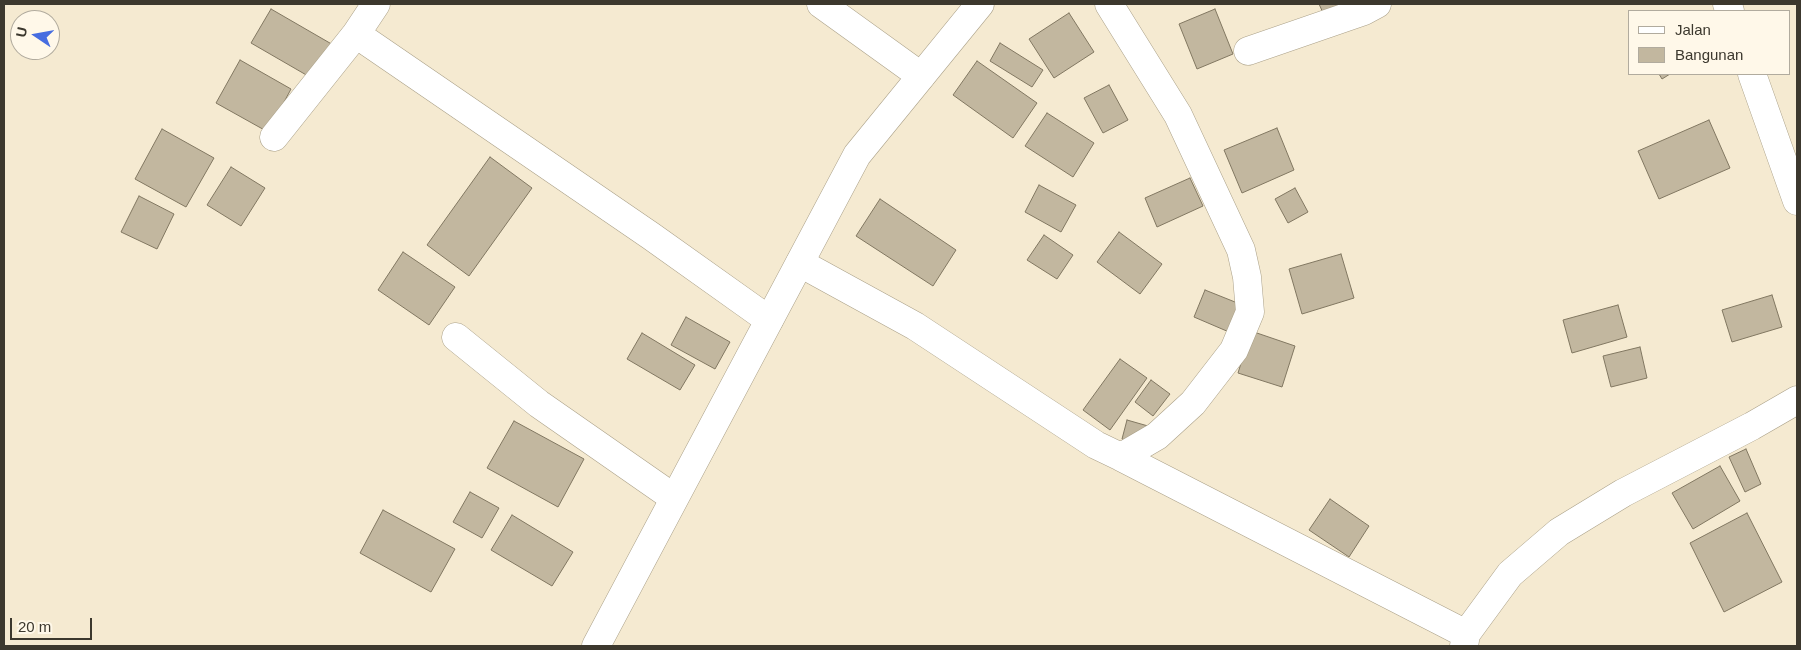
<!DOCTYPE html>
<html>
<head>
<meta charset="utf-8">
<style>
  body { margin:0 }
  #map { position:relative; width:1801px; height:650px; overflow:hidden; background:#f5ead1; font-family:Arial,sans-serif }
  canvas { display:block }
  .frame { position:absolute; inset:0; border:5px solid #3c382e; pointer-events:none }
  .legend { position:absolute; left:1628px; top:10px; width:162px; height:65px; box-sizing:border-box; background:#fff8e9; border:1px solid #b1ab9e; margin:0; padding:6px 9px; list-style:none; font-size:15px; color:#3c382e }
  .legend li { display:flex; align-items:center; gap:10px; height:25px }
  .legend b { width:25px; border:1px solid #b1ab9e }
  .north { position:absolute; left:10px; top:10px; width:50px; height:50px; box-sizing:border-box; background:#fff8e9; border:1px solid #b1ab9e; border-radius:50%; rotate:282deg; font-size:14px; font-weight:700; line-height:20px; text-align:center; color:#3c382e }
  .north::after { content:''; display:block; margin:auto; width:18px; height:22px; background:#476de0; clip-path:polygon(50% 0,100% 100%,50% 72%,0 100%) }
  .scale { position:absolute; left:10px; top:618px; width:82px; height:22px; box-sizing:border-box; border:2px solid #3c382e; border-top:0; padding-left:6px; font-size:15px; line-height:18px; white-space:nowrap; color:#3c382e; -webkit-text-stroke:4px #fff8e9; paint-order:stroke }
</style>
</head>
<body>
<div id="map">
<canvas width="1801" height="650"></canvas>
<div class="frame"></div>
<ul class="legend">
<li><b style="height:6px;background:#fff"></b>Jalan</li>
<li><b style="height:14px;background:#c2b79f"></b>Bangunan</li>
</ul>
<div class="north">U</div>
<div class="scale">20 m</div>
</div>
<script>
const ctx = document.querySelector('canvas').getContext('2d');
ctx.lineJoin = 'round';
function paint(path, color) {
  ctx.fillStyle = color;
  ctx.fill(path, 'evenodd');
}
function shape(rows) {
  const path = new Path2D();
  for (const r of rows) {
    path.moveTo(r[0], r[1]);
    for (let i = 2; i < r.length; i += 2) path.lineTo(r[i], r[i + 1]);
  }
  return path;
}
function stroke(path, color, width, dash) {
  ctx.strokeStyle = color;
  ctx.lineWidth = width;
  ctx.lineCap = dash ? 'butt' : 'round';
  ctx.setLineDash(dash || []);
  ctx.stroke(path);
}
const building = shape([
  [1319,4,1348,4,1324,15,1319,4],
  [271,9,335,46,315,80,251,43,271,9],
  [1215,9,1233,54,1197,69,1179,24,1215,9],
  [1069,13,1094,52,1054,78,1029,39,1069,13],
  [1000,43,1043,70,1032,87,990,61,1000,43],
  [240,60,291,89,268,132,216,103,240,60],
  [977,61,1037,103,1013,138,953,95,977,61],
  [1659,74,1670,74,1662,79,1659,74],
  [1109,85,1128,120,1103,133,1084,98,1109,85],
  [1047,113,1094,143,1073,177,1025,146,1047,113],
  [1709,120,1730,168,1659,199,1638,151,1709,120],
  [1277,128,1294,170,1242,193,1224,150,1277,128],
  [162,129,214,158,186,207,135,179,162,129],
  [490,157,532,188,469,276,427,245,490,157],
  [231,167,265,188,241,226,207,205,231,167],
  [1190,178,1203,206,1157,227,1145,198,1190,178],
  [1039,185,1076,205,1061,232,1025,212,1039,185],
  [1295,188,1308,212,1288,223,1275,199,1295,188],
  [139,196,174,214,157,249,121,232,139,196],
  [880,199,956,250,933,286,856,236,880,199],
  [1119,232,1162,264,1140,294,1097,262,1119,232],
  [1044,235,1073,255,1057,279,1027,260,1044,235],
  [403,252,455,287,429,325,378,290,403,252],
  [1341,254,1354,298,1302,314,1289,269,1341,254],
  [1205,290,1240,304,1229,332,1194,317,1205,290],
  [1772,295,1782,327,1732,342,1722,310,1772,295],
  [1618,305,1627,337,1572,353,1563,320,1618,305],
  [686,317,730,342,715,369,671,345,686,317],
  [1251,331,1295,346,1282,387,1238,373,1251,331],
  [642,333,695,365,680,390,627,359,642,333],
  [1640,347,1647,378,1611,387,1603,356,1640,347],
  [1120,359,1147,378,1110,430,1083,410,1120,359],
  [1151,380,1170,394,1153,416,1135,402,1151,380],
  [1127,420,1148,426,1143,445,1122,439,1127,420],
  [514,421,584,459,558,507,487,468,514,421],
  [1746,449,1761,484,1745,492,1729,457,1746,449],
  [1720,466,1740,501,1693,529,1672,493,1720,466],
  [470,492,499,508,482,538,453,522,470,492],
  [1330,499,1369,526,1349,557,1309,530,1330,499],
  [383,510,455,549,431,592,360,553,383,510],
  [1747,513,1782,582,1724,612,1690,543,1747,513],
  [512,515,573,552,552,586,491,550,512,515]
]);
paint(building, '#c2b79f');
stroke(building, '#817761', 1);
const street = shape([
  [821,4,921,76],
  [1727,4,1730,11],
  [356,34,651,236,769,320],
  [1248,51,1364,11,1377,4],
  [1752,74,1797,201],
  [274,137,356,34,376,4],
  [800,263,915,326,1096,445,1121,457,1157,436,1193,403,1234,350,1250,312,1247,277,1241,250,1178,115,1109,4],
  [456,337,539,404,674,498],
  [1121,457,1466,634],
  [1464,646,1466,634,1510,574,1559,532,1623,493,1752,426,1797,400]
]);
const secondary = shape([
  [596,646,857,155,980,4]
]);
stroke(street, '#aaa088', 29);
stroke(secondary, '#aaa088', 29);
stroke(street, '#fff', 28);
stroke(secondary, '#fff', 28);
</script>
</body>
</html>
